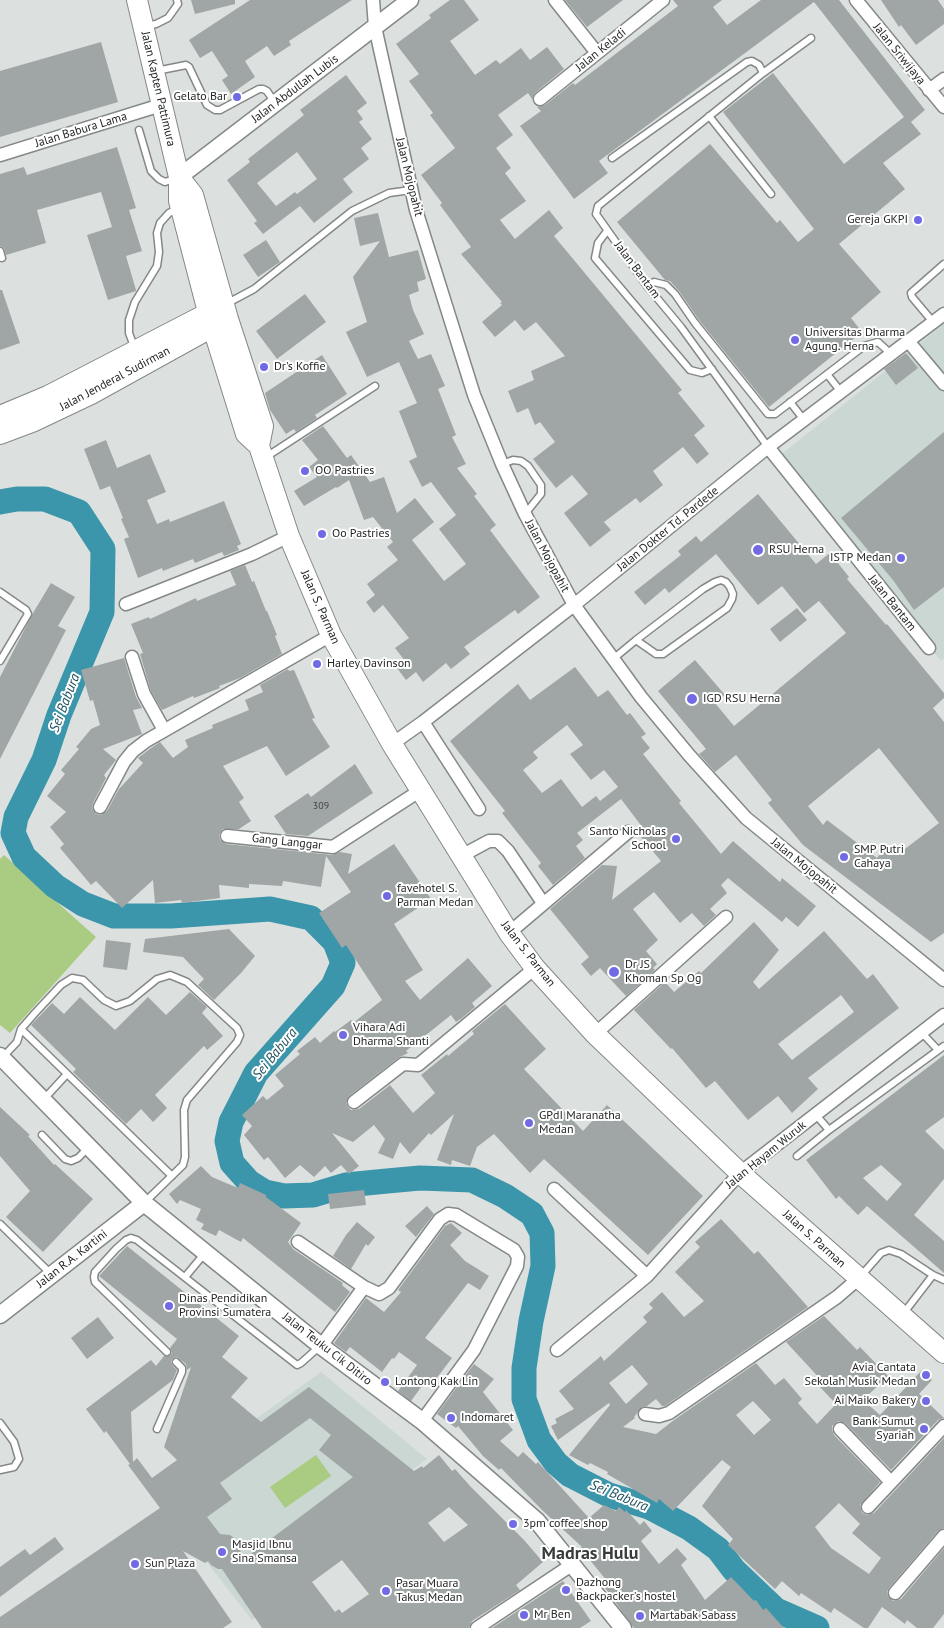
<!DOCTYPE html>
<html>
<head>
<meta charset="utf-8">
<style>
  body { margin:0 }
  canvas { display:block; background:#dce1df }
</style>
</head>
<body>
<canvas width="944" height="1628"></canvas>
<script>
const ctx = document.querySelector('canvas').getContext('2d');
ctx.lineJoin = 'round';
function paint(path, color) {
  ctx.fillStyle = color;
  ctx.fill(path, 'evenodd');
}
function shape(rows) {
  const path = new Path2D();
  for (const r of rows) {
    path.moveTo(r[0], r[1]);
    for (let i = 2; i < r.length; i += 2) path.lineTo(r[i], r[i + 1]);
  }
  return path;
}
function stroke(path, color, width, dash) {
  ctx.strokeStyle = color;
  ctx.lineWidth = width;
  ctx.lineCap = dash ? 'butt' : 'round';
  ctx.setLineDash(dash || []);
  ctx.stroke(path);
}
function write(font, color, halo, rows, align = 'center') {
  ctx.font = font + ' "PT Sans",sans-serif';
  ctx.lineWidth = 4;
  ctx.setLineDash([]);
  ctx.textBaseline = 'middle';
  ctx.strokeStyle = halo;
  ctx.fillStyle = color;
  for (const [text, x, y, turn = 0] of rows) {
    ctx.save();
    ctx.translate(x, y);
    ctx.rotate((+turn || 0) * Math.PI / 180);
    ctx.textAlign = isNaN(turn) ? turn : align;
    if (halo) ctx.strokeText(text, 0, 0);
    ctx.fillText(text, 0, 0);
    ctx.restore();
  }
}
paint(shape([
  [944,324,944,658,941,661,778,457],
  [321,1372,427,1459,262,1582,277,1602,252,1620,153,1493]
]), '#cad7d2');
paint(shape([
  [4,855,96,937,10,1033,0,1025,0,859],
  [316,1455,331,1476,285,1508,270,1487]
]), '#a9cc82');
stroke(shape([
  [0,502,17,499,45,499,79,512,103,549,102,612,59,715,44,760,16,817,13,833,24,857,55,886,83,904,114,916,171,916,270,909,311,918,335,942,343,963,333,986,256,1073,231,1122,227,1141,232,1163,249,1182,265,1192,284,1196,313,1195,346,1185,387,1181,420,1178,472,1180,505,1196,532,1214,542,1233,543,1266,531,1321,524,1368,524,1399,539,1440,556,1463,570,1475,609,1495,649,1507,689,1528,718,1549,734,1570,776,1610,817,1628]
]), '#3b96ab', 25);
paint(shape([
  [191,0,235,0,235,4,195,14],
  [250,0,352,0,289,41,291,45,274,56,267,46,245,61,255,77,231,94,222,80,228,76,212,51,200,58,189,40],
  [450,0,464,0,479,20,450,41,475,75,496,60,500,64,521,48,530,60,547,47,564,69,535,93,532,99,528,93,498,115,513,135,496,148,511,168,505,173,526,201,500,220,515,239,549,210,563,228,554,236,682,390,678,393,705,426,694,435,709,454,697,464,683,447,653,471,663,485,640,503,636,498,604,522,611,530,590,547,564,513,588,494,572,475,556,488,533,459,555,442,540,422,535,425,528,408,517,413,508,391,534,380,531,371,565,356,536,322,524,331,515,320,495,337,482,322,502,305,500,303,502,302,461,254,471,247,440,205,442,203,421,175,455,148,430,115,433,113,409,81,419,74,396,44,431,18,429,15],
  [565,0,623,0,587,27],
  [673,0,722,0,713,7,727,25,761,0,839,0,925,110,911,122,921,134,883,163,905,189,839,244,881,292,851,318,862,332,769,407,699,320,679,291,670,281,665,280,617,222,710,144,777,223,780,220,798,242,814,229,723,112,773,73,844,164,904,117,814,2,599,161,608,173,574,199,520,126,541,111,537,107,545,105,573,83,575,85,678,6],
  [881,0,938,0,944,9,944,24,916,45,901,25,899,27],
  [101,42,118,102,0,137,0,71],
  [346,75,367,103,357,111,363,119,359,122,372,139,361,148,369,159,343,179,353,192,314,223,300,206,263,234,254,223,257,221,227,180,250,162,248,159,304,115,300,110],
  [297,152,317,179,297,194,295,192,276,206,257,183],
  [117,147,136,208,129,210,142,251,126,256,136,290,136,291,108,300,87,235,112,227,101,192,37,210,46,243,6,255,4,248,0,246,0,174,24,167,27,175],
  [378,213,389,257,418,250,426,279,417,282,419,291,409,295,413,310,424,334,409,341,418,359,431,354,445,386,438,389,456,435,452,437,466,464,457,468,477,494,474,496,496,525,490,530,540,597,518,614,515,610,464,647,470,654,451,669,446,663,423,682,416,672,406,680,397,668,405,661,395,648,409,638,383,605,374,613,366,602,375,595,367,584,398,560,387,547,393,542,373,517,364,520,349,480,337,488,336,487,304,506,294,491,317,477,309,467,318,460,302,440,323,426,347,458,351,455,370,482,384,477,397,513,415,498,434,522,412,540,444,581,466,564,439,529,456,515,431,482,422,487,409,461,417,457,399,411,417,403,399,362,367,377,346,332,367,322,353,277,380,241,360,246,354,218],
  [266,240,280,262,258,277,243,255],
  [0,290,2,290,20,343,0,350],
  [305,294,326,322,277,359,256,331],
  [906,353,918,368,896,385,884,369],
  [322,355,347,394,315,415,317,418,296,432,294,429,286,434,270,410,265,393],
  [944,432,944,587,914,610,893,580,841,518],
  [106,440,117,468,150,454,166,492,147,500,157,524,169,519,170,522,224,501,241,544,237,546,239,550,224,556,222,552,195,563,193,559,163,571,162,568,138,578,124,539,129,537,121,519,123,518,110,486,100,490,84,449],
  [758,494,816,564,830,553,849,577,847,579,886,625,887,624,944,693,944,698,933,708,944,722,944,933,931,942,803,845,768,803,772,800,736,755,715,772,699,754,706,749,658,691,695,660,725,695,715,703,734,726,846,633,819,601,804,613,782,586,758,605,716,554,669,593,665,588,645,605,634,592,681,555,678,551,696,536,701,542],
  [879,748,939,823,897,855,886,846,877,858,827,820,823,825,808,806],
  [245,565,252,582,254,581,266,611,267,611,277,635,275,636,282,654,240,678,219,686,220,688,194,698,193,696,162,710,151,691,140,654,143,653,131,624,149,617,150,619,196,598,197,601,236,585,230,571],
  [51,583,75,597,58,626,66,630,0,759,0,677,33,613],
  [797,608,807,620,780,642,770,629],
  [124,658,136,697,142,708,133,710,142,734,103,749,116,760,104,775,106,778,93,803,92,808,96,814,101,815,107,811,119,789,143,763,138,758,151,748,160,742,173,758,188,747,185,740,213,728,212,725,249,710,245,700,263,692,260,685,288,669,289,671,294,670,315,718,312,719,330,747,286,776,267,746,223,766,244,798,239,802,251,821,239,829,223,829,219,835,220,840,226,844,332,855,340,852,352,854,348,874,394,844,431,899,394,924,423,970,405,981,420,1000,468,958,492,986,472,1003,475,1007,462,1018,456,1022,451,1015,406,1051,408,1053,398,1058,349,1096,346,1103,348,1107,351,1110,359,1109,390,1085,413,1113,435,1093,421,1075,447,1054,448,1056,474,1034,472,1031,505,1004,546,1049,524,1069,583,1131,607,1105,703,1196,648,1255,544,1159,530,1173,494,1134,477,1147,470,1166,452,1160,451,1165,437,1160,454,1114,431,1135,429,1133,410,1154,400,1142,393,1159,378,1153,385,1139,374,1125,353,1142,332,1133,359,1166,349,1174,341,1165,331,1173,325,1166,314,1177,300,1165,285,1178,268,1157,264,1160,244,1135,252,1126,242,1115,263,1096,267,1100,284,1086,275,1075,300,1054,297,1051,315,1037,320,1043,334,1031,335,1032,351,1020,353,1023,382,1000,346,945,342,948,319,913,351,892,326,856,321,887,283,881,282,886,249,884,249,888,219,885,220,898,182,903,181,900,155,903,153,880,122,908,96,881,91,885,60,848,64,844,50,827,66,812,47,796,65,774,61,770,79,749,76,747,91,729,100,725,93,700,90,701,81,670],
  [575,667,598,697,608,690,627,715,630,713,646,734,641,737,650,748,643,754,681,801,679,803,721,854,733,841,780,882,782,878,816,906,798,927,786,917,782,922,728,878,721,885,727,893,710,909,716,915,704,926,692,913,680,923,654,892,633,909,658,940,646,951,657,964,653,968,655,970,626,996,600,968,591,976,581,964,589,957,550,909,602,865,617,866,612,900,661,861,640,836,646,832,621,799,577,833,583,840,576,846,585,858,553,885,538,866,541,863,502,813,505,811,450,741,518,684,530,700],
  [567,725,583,745,570,754,591,780,604,770,618,787,600,801,596,796,582,807,561,779,542,793,523,770,538,758,533,752],
  [355,764,373,793,308,836,286,834,274,816,308,793,311,797],
  [754,922,779,950,753,982,759,989,824,931,867,979,873,974,899,1008,808,1078,818,1089,792,1113,778,1096,748,1120,715,1081,706,1088,672,1048,671,1049,634,1010,665,982,674,992,699,971,701,973],
  [841,995,854,1012,792,1060,778,1044],
  [229,929,255,956,241,973,214,1000,198,985,204,979,183,957,143,952,145,939],
  [106,940,131,943,127,970,103,967],
  [190,992,207,1007,202,1013,223,1036,207,1050,204,1046,155,1095,167,1108,153,1122,141,1109,126,1124,73,1072,76,1069,31,1025,52,1003,64,1014,80,997,115,1030,148,997,166,1015],
  [944,1055,944,1117,925,1131,944,1150,944,1179,914,1215,944,1241,944,1273,867,1206,858,1215,839,1196,836,1199,806,1160],
  [881,1165,902,1184,887,1201,863,1178],
  [0,1107,30,1135,28,1136,54,1165,55,1164,93,1199,43,1252,6,1217,30,1191,0,1156],
  [201,1166,212,1177,238,1188,240,1183,266,1195,266,1197,301,1223,288,1242,293,1249,343,1283,342,1285,350,1292,335,1312,243,1238,241,1242,219,1230,216,1236,201,1229,204,1224,196,1220,201,1209,180,1200,177,1204,169,1194],
  [364,1190,366,1205,330,1209,328,1194],
  [427,1206,434,1214,416,1237,405,1226],
  [721,1219,754,1254,758,1251,808,1307,665,1406,662,1406,656,1399,647,1406,642,1407,634,1417,635,1418,623,1427,656,1434,674,1420,756,1363,775,1385,784,1378,802,1399,798,1403,817,1424,836,1404,819,1386,823,1382,786,1342,824,1316,857,1350,860,1347,888,1376,863,1400,880,1415,922,1370,932,1380,919,1394,944,1418,938,1420,891,1470,845,1423,838,1421,832,1426,832,1430,834,1435,880,1482,860,1505,862,1513,867,1515,874,1513,944,1438,944,1528,938,1531,889,1588,887,1592,888,1596,893,1601,901,1599,944,1548,944,1614,933,1628,917,1628,907,1620,905,1624,882,1607,868,1628,864,1628,834,1608,831,1613,801,1593,799,1596,782,1581,775,1589,728,1545,733,1539,702,1506,731,1467,722,1460,673,1511,659,1499,657,1503,607,1474,608,1472,590,1463,588,1465,569,1455,610,1405,609,1403,558,1440,551,1426,557,1423,555,1419,574,1409,559,1391,601,1356,604,1361,647,1322,643,1317,653,1308,649,1304,662,1292,684,1317,704,1301,675,1272,700,1247,695,1242],
  [632,1365,648,1384,626,1404,609,1383],
  [753,1401,771,1420,754,1435,736,1415],
  [839,1503,860,1524,852,1533,881,1558,869,1574,831,1548,815,1527],
  [357,1222,375,1237,368,1246,366,1244,351,1269,333,1256,346,1235],
  [451,1223,462,1233,450,1245,465,1261,489,1276,480,1290,468,1283,425,1338,452,1358,433,1383,427,1379,411,1401,398,1391,417,1365,399,1352,394,1359,392,1358,382,1372,350,1347,346,1352,334,1343,366,1298,384,1312,401,1292,398,1290,445,1226],
  [127,1246,239,1336,222,1357,248,1378,231,1397,261,1422,309,1387,414,1471,422,1466,423,1468,439,1455,452,1471,455,1469,471,1487,524,1540,543,1562,516,1585,520,1590,472,1621,469,1628,262,1628,222,1569,218,1569,211,1565,208,1561,205,1563,183,1551,232,1622,223,1628,0,1628,0,1617,160,1508,128,1465,130,1464,106,1431,104,1433,86,1409,151,1360,156,1366,164,1356,170,1356,172,1353,170,1348,177,1339,99,1276],
  [177,1357,186,1364,187,1370,191,1367,164,1447,177,1460,152,1478,137,1458,133,1462,131,1412,173,1380,177,1370,172,1365,171,1361,173,1358],
  [310,1418,331,1435,319,1450,353,1477,243,1560,238,1543,234,1538,230,1535,220,1534,207,1517,232,1499,220,1483],
  [449,1507,468,1525,444,1542,428,1523],
  [342,1560,369,1594,342,1613,339,1609,335,1612,312,1582],
  [98,1317,114,1338,87,1359,71,1338],
  [474,1364,494,1379,483,1392,513,1430,500,1441,518,1457,523,1452,536,1464,538,1462,589,1518,604,1505,616,1511,619,1507,625,1512,626,1510,640,1525,644,1521,652,1531,641,1541,659,1564,677,1548,687,1559,681,1565,705,1600,731,1577,754,1601,756,1600,763,1610,766,1608,784,1628,634,1628,603,1585,607,1581,580,1548,582,1547,542,1510,501,1468,499,1470,483,1456,458,1426,456,1428,437,1414],
  [55,1537,64,1549,0,1597,0,1567,25,1549,30,1555],
  [563,1581,591,1621,580,1628,492,1628]
]), '#a0a6a6');
const service = shape([
  [145,26,156,24,168,18,178,4,177,0],
  [156,71,186,65,189,67,207,105,215,110,220,110,259,89,263,89,267,91,275,103],
  [763,73,811,38],
  [709,116,771,194],
  [139,130,151,171,159,179,165,182,177,178],
  [612,158,747,62,752,61,759,65,763,73,598,206,596,214,647,286,681,327,768,447],
  [607,231,598,243,595,258,690,370,702,373,712,369],
  [0,251,2,258],
  [647,286,654,282,666,285,675,294,695,323,768,414,775,414,864,346,878,342,891,354],
  [226,304,254,289,352,211,389,193,411,190],
  [933,322,912,297,911,293,944,264],
  [135,349,129,333,129,320,135,302,157,266,159,252,157,233,160,223,169,213,177,209],
  [827,374,841,392],
  [790,402,804,420],
  [266,457,375,386],
  [502,464,513,460,521,461,528,466,541,485,541,494,525,514],
  [0,592,26,610,28,614,0,661],
  [613,659,636,640,703,589,715,582,721,580,726,582,730,587,733,594,732,599,727,608,663,654,656,654,636,640],
  [21,1029,172,1176],
  [922,1033,938,1050],
  [2,1058,17,1042,21,1029,35,1013,61,985,72,978,83,980,104,1000,116,1006,130,1001,157,979,170,975,187,982,237,1028,240,1035,237,1042,187,1100,184,1110,185,1157,183,1165,145,1202],
  [44,1099,67,1074],
  [816,1115,829,1130,944,1046],
  [42,1135,65,1159,71,1161,78,1158,88,1148],
  [797,1156,829,1130],
  [0,1224,51,1274],
  [185,1277,205,1253],
  [860,1277,881,1253,889,1250,901,1254,933,1275,944,1280],
  [903,1314,933,1275],
  [167,1352,95,1282,94,1277,95,1272,116,1249,126,1240,131,1238,137,1240,297,1365,301,1363,319,1347],
  [0,1423,14,1442,19,1459,14,1467,0,1470],
  [157,1429,182,1372,182,1368,176,1362]
]);
const minor = shape([
  [373,0,375,27,416,210,474,395,502,464,525,514,574,605,641,697,689,755,746,818,944,980],
  [555,0,597,53],
  [856,0,944,107],
  [929,90,944,79],
  [540,99,663,0],
  [0,155,161,105],
  [908,341,944,384],
  [768,447,929,648],
  [126,604,252,554,289,536],
  [132,657,144,694,164,730],
  [423,722,479,809],
  [392,744,423,722,574,605,768,447,944,314],
  [100,807,124,762,133,751,146,741,331,635],
  [227,836,333,847,421,790],
  [461,856,489,841,498,841,508,851,543,903],
  [509,933,628,832],
  [595,1034,726,917],
  [354,1102,403,1064,418,1065,535,968],
  [554,1189,647,1276],
  [298,1242,364,1287],
  [321,1346,364,1287,379,1294,389,1288,440,1219,448,1214,456,1215,514,1250,518,1257,517,1266,474,1350,422,1421],
  [557,1350,647,1276,740,1173,944,1015],
  [645,1414,659,1416,669,1413,837,1297,858,1279],
  [840,1429,891,1482],
  [868,1507,944,1426],
  [895,1593,944,1536],
  [477,1628,573,1564]
]);
const tertiary = shape([
  [179,177,410,0],
  [0,1056,144,1203,321,1346,422,1421,537,1521,623,1628],
  [0,1315,144,1203]
]);
const primary = shape([
  [137,0,179,177,179,201,208,312,246,434,259,446],
  [179,177,193,195,228,319,263,426,259,446,289,536,331,635,392,744,509,933,535,968,595,1034,740,1173,944,1353],
  [0,416,48,396,220,307],
  [0,434,32,422,91,394,223,321]
]);
stroke(service, '#848887', 9);
stroke(minor, '#848887', 15);
stroke(tertiary, '#848887', 19);
stroke(primary, '#848887', 22);
stroke(service, '#fff', 6);
stroke(minor, '#fff', 12);
stroke(tertiary, '#fff', 16);
stroke(primary, '#fff', 20);
for (const [x, y, r, color] of [
  [237,97,5,"#716ae4"],
  [918,220,5,"#716ae4"],
  [795,340,5,"#716ae4"],
  [264,367,5,"#716ae4"],
  [305,471,5,"#716ae4"],
  [322,534,5,"#716ae4"],
  [758,550,6,"#716ae4"],
  [901,558,5,"#716ae4"],
  [317,664,5,"#716ae4"],
  [692,699,6,"#716ae4"],
  [676,839,5,"#716ae4"],
  [844,857,5,"#716ae4"],
  [387,896,5,"#716ae4"],
  [614,972,6,"#716ae4"],
  [343,1035,5,"#716ae4"],
  [529,1123,5,"#716ae4"],
  [169,1306,5,"#716ae4"],
  [926,1375,5,"#716ae4"],
  [385,1382,5,"#716ae4"],
  [926,1401,5,"#716ae4"],
  [451,1418,5,"#716ae4"],
  [924,1429,5,"#716ae4"],
  [513,1524,5,"#716ae4"],
  [222,1552,5,"#716ae4"],
  [135,1564,5,"#716ae4"],
  [566,1590,5,"#716ae4"],
  [386,1591,5,"#716ae4"],
  [524,1615,5,"#716ae4"],
  [640,1616,5,"#716ae4"]
]) {
  const dot = new Path2D();
  dot.arc(x, y, r, 0, 2 * Math.PI);
  ctx.fillStyle = color;
  ctx.fill(dot);
  stroke(dot, '#fff', 2);
}
write('10px', '#444746', null, [
  ["309",321,806]
]);
write('12px', '#252726', '#fff', [
  ["Jalan Keladi",601,50,-39],
  ["Jalan Sriwijaya",899,54,51],
  ["Jalan Kapten Pattimura",158,89,77],
  ["Jalan Abdullah Lubis",295,89,-37],
  ["Jalan Babura Lama",81,130,-17],
  ["Jalan Mojopahit",409,177,76],
  ["Jalan Bantam",637,270,53],
  ["Jalan Jenderal Sudirman",115,379,-28],
  ["Jalan Dokter Td. Pardede",668,529,-39],
  ["Jalan Mojopahit",547,556,62],
  ["Jalan Bantam",892,603,51],
  ["Jalan S. Parman",320,607,66],
  ["Gang Langgar",287,842,6],
  ["Jalan Mojopahit",804,866,39],
  ["Jalan S. Parman",528,954,52],
  ["Jalan Hayam Wuruk",766,1155,-39],
  ["Jalan S. Parman",814,1239,42],
  ["Jalan R.A. Kartini",72,1259,-38],
  ["Jalan Teuku Cik Ditiro",327,1349,38]
]);
write('12px', '#252726', '#fff', [
  ["Gelato Bar",227,97,"right"],
  ["Gereja GKPI",908,220,"right"],
  ["Universitas Dharma",805,333],
  ["Agung. Herna",805,347],
  ["Dr's Koffie",274,367],
  ["OO Pastries",315,471],
  ["Oo Pastries",332,534],
  ["RSU Herna",769,550],
  ["ISTP Medan",891,558,"right"],
  ["Harley Davinson",327,664],
  ["IGD RSU Herna",703,699],
  ["Santo Nicholas",666,832,"right"],
  ["School",666,846,"right"],
  ["SMP Putri",854,850],
  ["Cahaya",854,864],
  ["favehotel S.",397,889],
  ["Parman Medan",397,903],
  ["Dr JS",625,965],
  ["Khoman Sp Og",625,979],
  ["Vihara Adi",353,1028],
  ["Dharma Shanti",353,1042],
  ["GPdI Maranatha",539,1116],
  ["Medan",539,1130],
  ["Dinas Pendidikan",179,1299],
  ["Provinsi Sumatera",179,1313],
  ["Avia Cantata",916,1368,"right"],
  ["Sekolah Musik Medan",916,1382,"right"],
  ["Lontong Kak Lin",395,1382],
  ["Ai Maiko Bakery",916,1401,"right"],
  ["Indomaret",461,1418],
  ["Bank Sumut",914,1422,"right"],
  ["Syariah",914,1436,"right"],
  ["3pm coffee shop",523,1524],
  ["Masjid Ibnu",232,1545],
  ["Sina Smansa",232,1559],
  ["Sun Plaza",145,1564],
  ["Dazhong",576,1583],
  ["Backpacker's hostel",576,1597],
  ["Pasar Muara",396,1584],
  ["Takus Medan",396,1598],
  ["Mr Ben",534,1615],
  ["Martabak Sabass",650,1616]
], 'left');
write('italic 14px', '#20535f', '#fff', [
  ["Sei Babura",65,703,-69],
  ["Sei Babura",275,1054,-51],
  ["Sei Babura",619,1496,22]
]);
write('bold 18px', '#383c3b', '#fff', [
  ["Madras Hulu",590,1554]
]);
</script>
</body>
</html>
